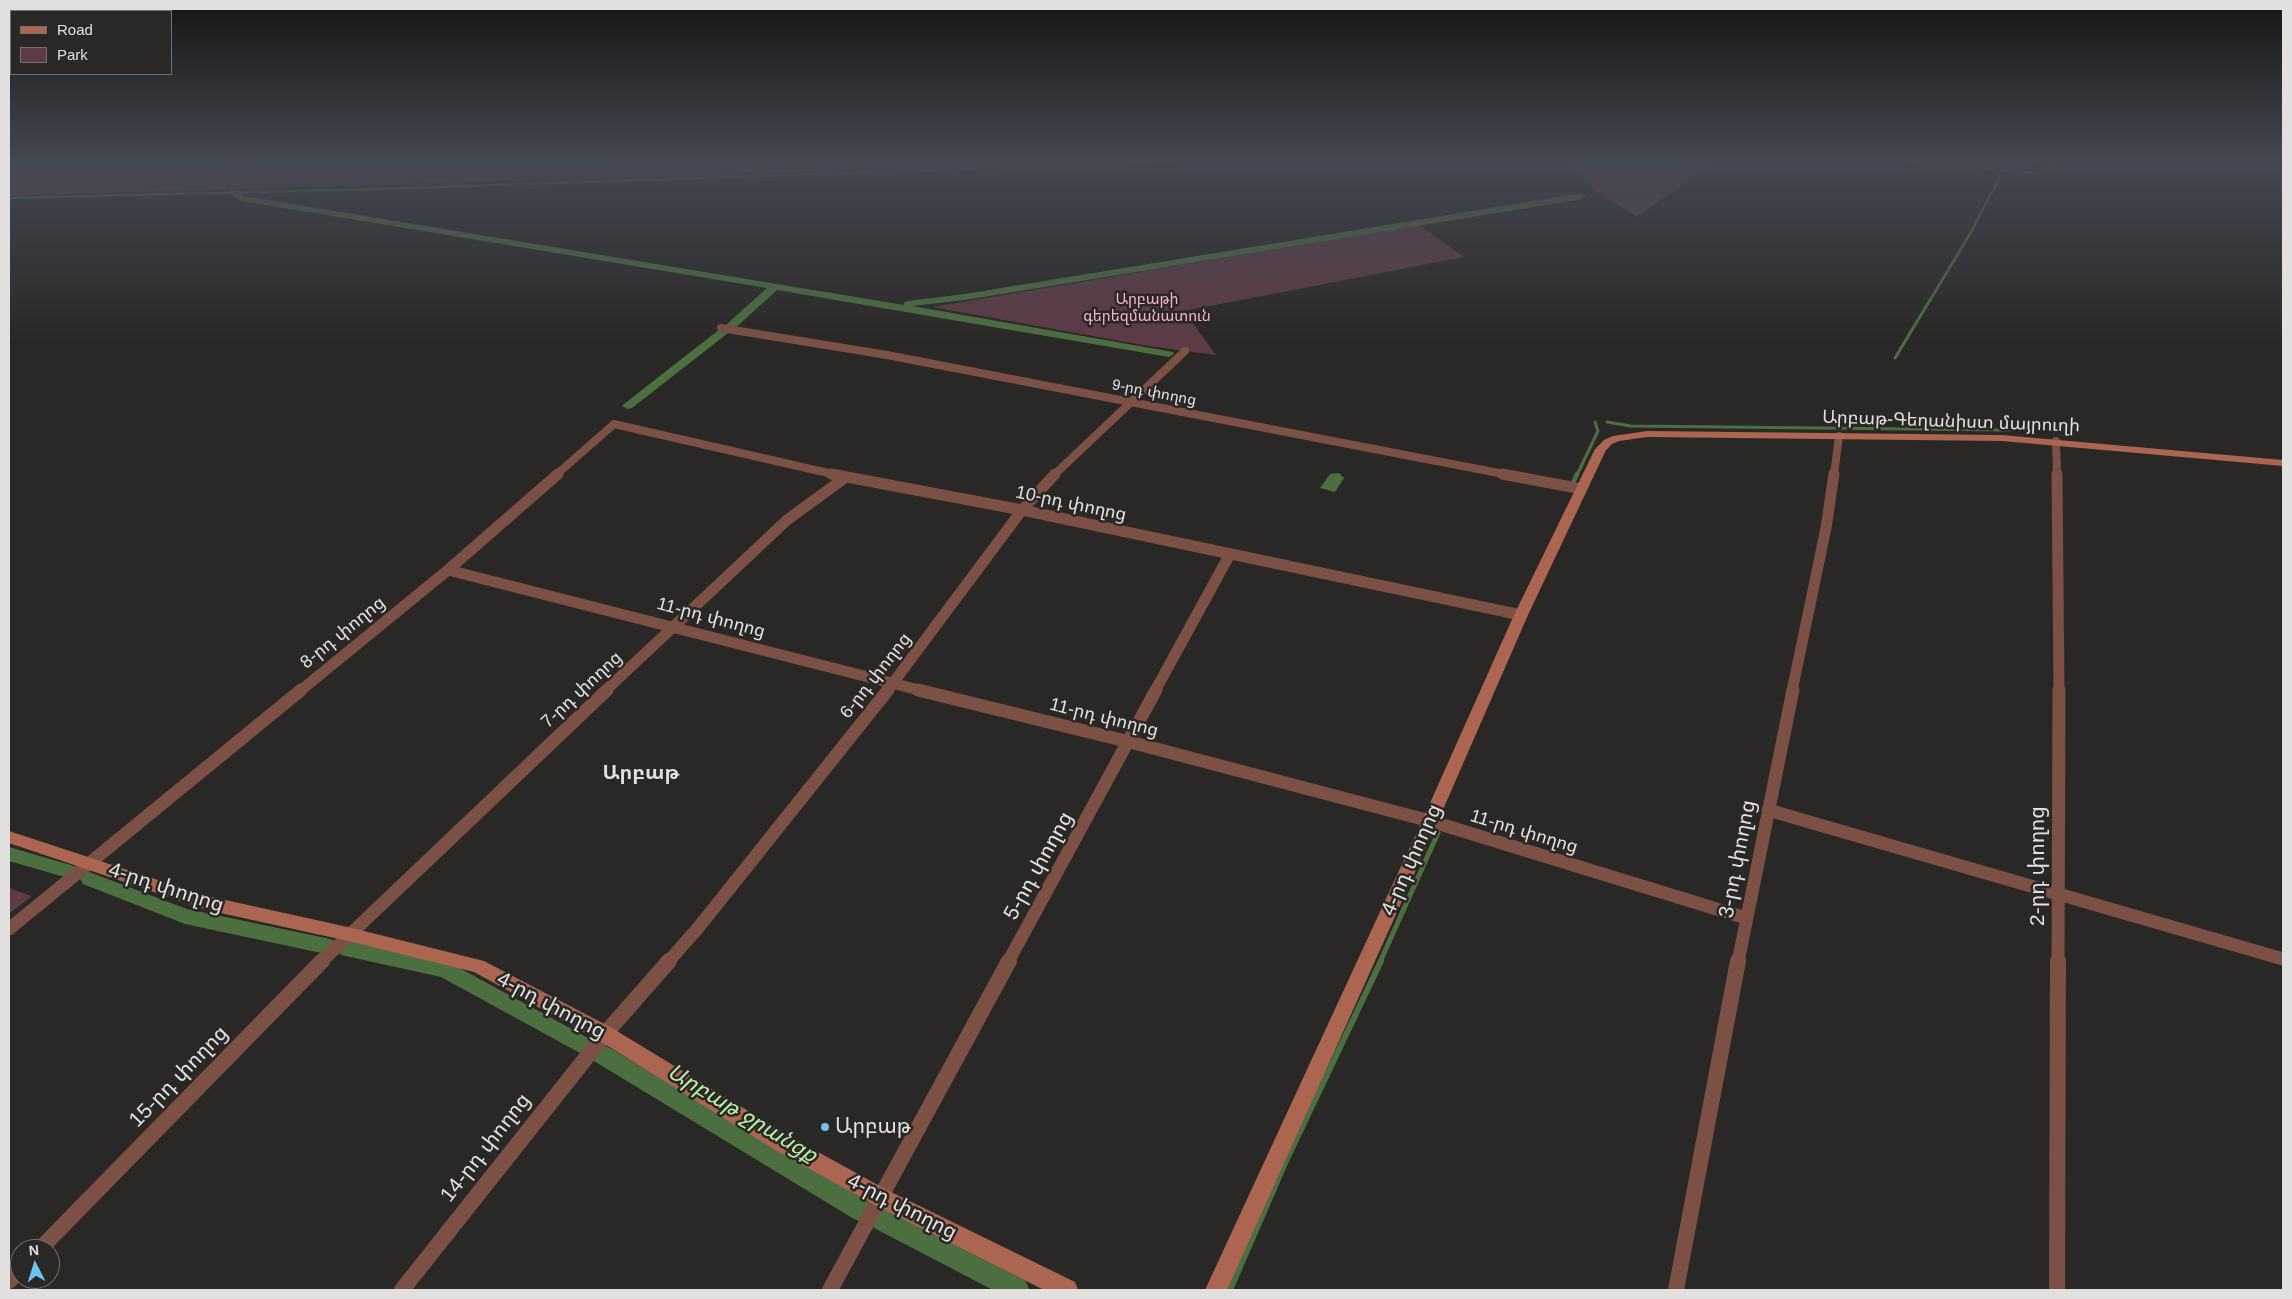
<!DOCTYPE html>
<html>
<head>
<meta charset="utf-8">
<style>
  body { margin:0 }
  #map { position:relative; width:2292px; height:1299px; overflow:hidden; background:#2a2826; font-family:Helvetica,sans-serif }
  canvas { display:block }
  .frame { position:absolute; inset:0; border:10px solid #e1e0de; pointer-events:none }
  .legend { position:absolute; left:10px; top:10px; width:162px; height:65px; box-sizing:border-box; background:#2a2826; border:1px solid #737270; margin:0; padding:6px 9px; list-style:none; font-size:15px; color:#e1e0de }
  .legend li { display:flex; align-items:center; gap:10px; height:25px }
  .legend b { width:25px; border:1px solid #737270 }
  .north { position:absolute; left:10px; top:1239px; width:50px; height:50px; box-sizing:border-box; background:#2a2826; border:1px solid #737270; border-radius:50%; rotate:355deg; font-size:14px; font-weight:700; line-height:20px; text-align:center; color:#e1e0de }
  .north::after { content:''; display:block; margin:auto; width:18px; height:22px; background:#72c1f5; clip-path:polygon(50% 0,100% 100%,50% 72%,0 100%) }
</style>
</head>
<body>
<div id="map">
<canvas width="2292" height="1299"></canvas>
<div class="frame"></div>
<ul class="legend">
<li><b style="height:6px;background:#ab6551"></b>Road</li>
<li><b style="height:14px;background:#5d3a44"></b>Park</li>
</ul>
<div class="north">N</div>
</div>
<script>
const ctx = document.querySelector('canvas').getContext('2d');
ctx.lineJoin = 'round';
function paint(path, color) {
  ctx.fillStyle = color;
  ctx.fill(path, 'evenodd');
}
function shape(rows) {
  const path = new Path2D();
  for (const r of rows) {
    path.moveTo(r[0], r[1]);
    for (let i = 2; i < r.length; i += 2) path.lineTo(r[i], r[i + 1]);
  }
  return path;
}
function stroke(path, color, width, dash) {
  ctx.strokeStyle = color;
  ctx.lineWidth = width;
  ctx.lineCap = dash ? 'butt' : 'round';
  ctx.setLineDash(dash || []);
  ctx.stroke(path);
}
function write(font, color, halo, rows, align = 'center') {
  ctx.font = font + ' Helvetica,"Noto Sans Armenian",sans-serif';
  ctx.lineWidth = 5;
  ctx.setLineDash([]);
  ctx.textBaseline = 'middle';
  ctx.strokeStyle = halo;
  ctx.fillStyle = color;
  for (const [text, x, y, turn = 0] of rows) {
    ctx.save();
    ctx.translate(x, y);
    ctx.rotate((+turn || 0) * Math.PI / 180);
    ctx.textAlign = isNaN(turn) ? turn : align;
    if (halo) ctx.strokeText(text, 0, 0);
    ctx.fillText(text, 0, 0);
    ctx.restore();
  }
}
paint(shape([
  [9,162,1123,162,9,196],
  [1568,162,1713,162,1637,217,1597,192],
  [1955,162,2039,162,2025,170],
  [1419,225,1464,257,1184,311,1216,355,1148,346,932,307],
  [9,888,32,896,9,914]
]), '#5d3a44');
paint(shape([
  [1339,473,1344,478,1335,492,1320,488,1330,474]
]), '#4c6f40');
stroke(shape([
  [1903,162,2036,173,2058,162],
  [9,198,378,189,1175,162],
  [1929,302,1971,232,2000,177,1998,170]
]), '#4c6f40', 2.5);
stroke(shape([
  [1895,358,1930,300],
  [1607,422,1631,426,2009,430],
  [1577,475,1598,431,1595,422]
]), '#4c6f40', 3);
stroke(shape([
  [1573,483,1577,474]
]), '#4c6f40', 4.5);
stroke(shape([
  [1380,962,1438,833]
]), '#4c6f40', 5);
stroke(shape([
  [1230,1290,1285,1163,1381,961]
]), '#4c6f40', 6);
paint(shape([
  [232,189,244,196,904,305,904,302,908,301,965,294,1582,193,1586,196,1582,199,965,300,912,306,1173,352,1174,354,1169,357,777,290,734,329,728,330,728,333,632,408,628,409,622,406,624,404,720,329,726,328,726,325,767,288,242,201,229,194,228,192,232,189],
  [9,847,74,866,77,871,74,876,68,878,9,861,9,847],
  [89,872,187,909,326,938,333,940,336,946,333,952,326,954,185,924,83,884,80,879,83,874,89,872],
  [348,941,452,964,592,1040,595,1047,601,1045,608,1047,870,1203,874,1211,870,1219,862,1222,854,1219,594,1061,591,1053,585,1055,578,1052,441,977,341,955,338,949,341,943,348,941],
  [882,1208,1026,1281,1029,1290,993,1290,874,1228,870,1220,874,1212,882,1208]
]), '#4c6f40');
stroke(shape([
  [721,328,887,355,1509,475],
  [2056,441,2057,475],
  [556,475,614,424,837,475],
  [1054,475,1185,351],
  [1834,475,1839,436]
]), '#7c5044', 8);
stroke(shape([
  [831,474,1022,510,1521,615],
  [1502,474,1582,489],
  [2057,474,2059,691],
  [448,570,923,691],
  [300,691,448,570,558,474],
  [605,691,787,520,846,477],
  [887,691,1022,510,1055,474],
  [1155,691,1230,554],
  [1792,691,1826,528,1834,474]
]), '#7c5044', 11);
stroke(shape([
  [918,690,1130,742,1430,821,1746,918],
  [1768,810,2283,959],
  [9,929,301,690],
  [321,962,607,690],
  [668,962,698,928,888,690],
  [1008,962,1156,690],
  [1738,962,1793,690],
  [2058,962,2059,690]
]), '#7c5044', 13);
stroke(shape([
  [40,1249,322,961],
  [9,1281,20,1269],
  [402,1290,605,1034,669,961],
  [830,1290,1009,961],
  [1676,1290,1738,961],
  [2057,1290,2058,961]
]), '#7c5044', 16);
paint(shape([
  [1647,431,2002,435,2283,460,2283,466,2002,441,1647,437,1619,441,1612,444,1606,450,1528,615,1438,821,1227,1290,1205,1290,1422,821,1514,615,1595,449,1604,440,1613,436,1647,431],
  [9,831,207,896,348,927,484,961,612,1028,791,1137,887,1190,1075,1282,1078,1290,1044,1290,873,1204,777,1151,598,1040,474,972,348,941,207,910,9,843,9,831]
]), '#ab6551');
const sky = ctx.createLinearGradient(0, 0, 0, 344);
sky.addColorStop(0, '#171615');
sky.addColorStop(0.47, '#444852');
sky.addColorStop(1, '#44485200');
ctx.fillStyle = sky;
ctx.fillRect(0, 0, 2292, 344);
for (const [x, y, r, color] of [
  [825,1127,5,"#72c1f5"]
]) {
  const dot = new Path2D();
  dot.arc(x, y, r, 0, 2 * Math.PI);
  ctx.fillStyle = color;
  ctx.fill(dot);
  stroke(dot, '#2a2826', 2);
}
write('15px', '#f9b0c2', '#2a2826', [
  ["Արբաթի",1147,300],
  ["գերեզմանատուն",1147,317]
]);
write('15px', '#e1e0de', '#2a2826', [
  ["9-րդ փողոց",1154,393,11]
]);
write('18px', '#e1e0de', '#2a2826', [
  ["Արբաթ-Գեղանիստ մայրուղի",1951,422,2],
  ["10-րդ փողոց",1071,504,12],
  ["11-րդ փողոց",711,618,15],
  ["8-րդ փողոց",343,633,-39],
  ["6-րդ փողոց",876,676,-52],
  ["7-րդ փողոց",582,690,-43],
  ["11-րդ փողոց",1104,718,14],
  ["11-րդ փողոց",1524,832,17]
]);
write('bold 20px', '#e1e0de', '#2a2826', [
  ["Արբաթ",641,773]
]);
write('21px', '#e1e0de', '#2a2826', [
  ["3-րդ փողոց",1738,859,-79],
  ["4-րդ փողոց",1412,860,-66],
  ["5-րդ փողոց",1039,866,-61],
  ["2-րդ փողոց",2038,866,-90],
  ["4-րդ փողոց",166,888,18],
  ["4-րդ փողոց",551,1006,28],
  ["15-րդ փողոց",179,1077,-46],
  ["14-րդ փողոց",486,1148,-52],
  ["4-րդ փողոց",902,1207,27]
]);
write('21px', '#e1e0de', '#2a2826', [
  ["Արբաթ",835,1127]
], 'left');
write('italic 22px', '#b8eea6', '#2a2826', [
  ["Արբաթ ջրանցք",742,1114,31]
]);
</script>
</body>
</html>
